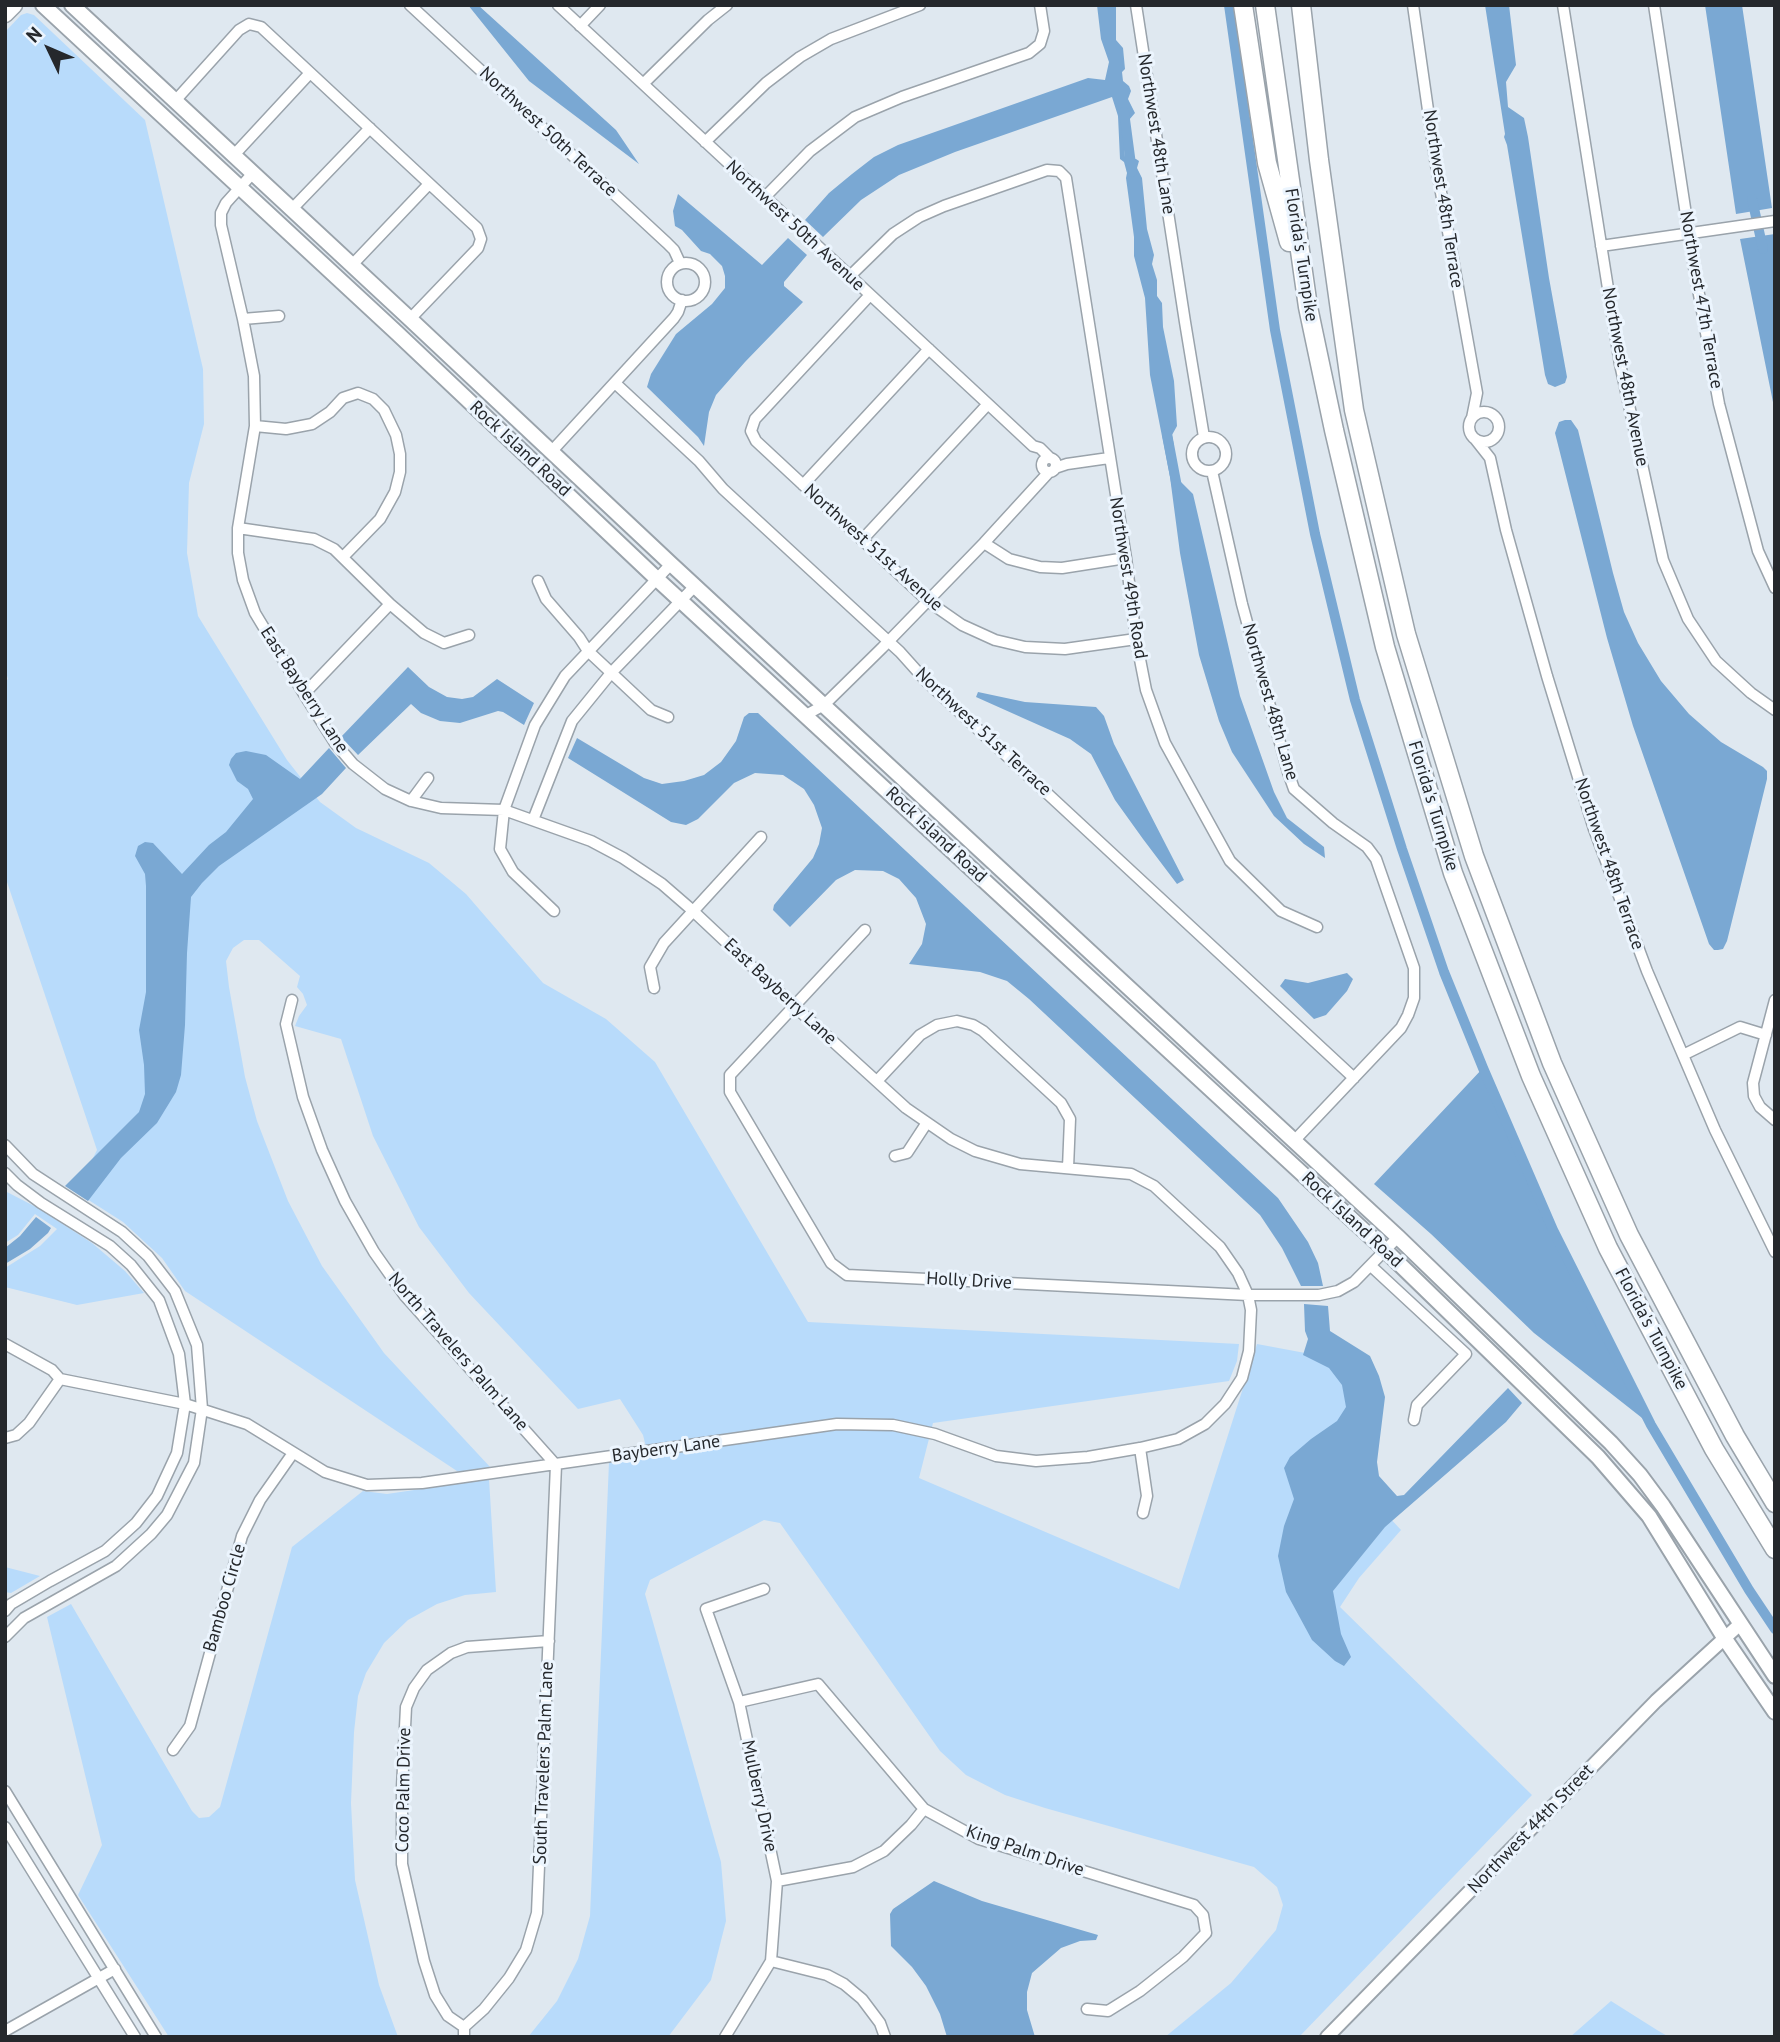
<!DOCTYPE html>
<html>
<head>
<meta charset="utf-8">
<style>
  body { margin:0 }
  #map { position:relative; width:1780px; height:2042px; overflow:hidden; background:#dfe8f0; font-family:"PT Sans",sans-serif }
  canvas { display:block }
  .frame { position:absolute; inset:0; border:7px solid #25282c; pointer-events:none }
  .north { position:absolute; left:14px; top:14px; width:70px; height:70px; -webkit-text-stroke:5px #ecf5fe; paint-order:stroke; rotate:314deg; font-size:19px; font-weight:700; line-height:28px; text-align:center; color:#25282c }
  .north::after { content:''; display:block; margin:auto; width:24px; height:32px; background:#25282c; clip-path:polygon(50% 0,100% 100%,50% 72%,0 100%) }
</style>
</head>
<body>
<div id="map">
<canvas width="1780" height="2042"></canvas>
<div class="frame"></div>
<div class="north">N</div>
</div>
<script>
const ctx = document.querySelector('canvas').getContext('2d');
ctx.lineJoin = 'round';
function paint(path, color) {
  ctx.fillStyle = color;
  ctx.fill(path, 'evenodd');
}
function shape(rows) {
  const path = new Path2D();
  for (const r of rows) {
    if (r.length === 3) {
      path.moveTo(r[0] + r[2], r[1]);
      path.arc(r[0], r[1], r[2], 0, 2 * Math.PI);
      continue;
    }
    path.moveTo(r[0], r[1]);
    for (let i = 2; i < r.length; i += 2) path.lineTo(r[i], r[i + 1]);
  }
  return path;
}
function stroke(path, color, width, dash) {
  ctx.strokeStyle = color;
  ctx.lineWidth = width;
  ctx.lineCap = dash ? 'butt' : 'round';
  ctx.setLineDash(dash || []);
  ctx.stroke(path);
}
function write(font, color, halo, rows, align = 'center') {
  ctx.font = font + ' "PT Sans",sans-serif';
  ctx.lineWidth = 6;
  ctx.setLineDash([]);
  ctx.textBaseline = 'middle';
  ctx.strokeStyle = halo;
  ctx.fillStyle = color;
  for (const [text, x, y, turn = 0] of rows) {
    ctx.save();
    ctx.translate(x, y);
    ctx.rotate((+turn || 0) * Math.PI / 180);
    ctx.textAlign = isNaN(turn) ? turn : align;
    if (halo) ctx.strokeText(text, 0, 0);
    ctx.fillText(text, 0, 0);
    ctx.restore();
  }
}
paint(shape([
  [27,13,34,15,145,120,203,369,204,424,189,483,187,553,198,616,287,760,320,802,356,828,429,863,466,894,543,983,606,1019,655,1062,808,1322,1239,1344,1237,1361,1229,1381,933,1423,919,1478,1179,1589,1257,1344,1348,1361,1374,1501,1401,1530,1359,1578,1340,1607,1532,1795,1299,2037,1165,2037,1231,1983,1276,1930,1283,1905,1277,1887,1254,1867,1045,1808,1005,1795,966,1775,940,1751,780,1523,764,1520,650,1580,645,1594,721,1862,726,1921,711,1980,668,2037,528,2037,557,2001,578,1959,590,1916,609,1462,648,1455,643,1435,620,1399,578,1409,469,1293,419,1227,373,1136,341,1039,295,1026,299,1016,307,1005,303,994,297,987,300,976,259,940,244,940,233,948,226,961,229,987,245,1077,257,1121,288,1201,322,1266,384,1353,491,1468,460,1473,185,1291,162,1258,123,1222,76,1192,97,1150,5,876,5,682,8,679,5,669,5,32,21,15],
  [5,1191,38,1208,92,1243,125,1271,144,1293,77,1305,5,1287,5,1268,40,1246,57,1229,35,1214,18,1235,5,1243],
  [489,1479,496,1592,465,1595,437,1604,408,1620,384,1643,366,1673,358,1696,354,1732,351,1803,355,1880,379,1985,398,2037,169,2037,78,1895,102,1845,47,1617,71,1604,192,1811,199,1818,209,1817,220,1807,292,1547,363,1491,387,1494],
  [5,1567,40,1576,11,1593,5,1592],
  [1611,2001,1657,2030,1669,2037,1570,2037]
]), '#b8dbfb');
paint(shape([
  [468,5,478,5,616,130,639,164,529,81],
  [1097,5,1116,5,1116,40,1123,48,1125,69,1122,72,1123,81,1129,86,1131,91,1128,99,1135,113,1123,127,1125,157,1136,159,1139,161,1137,168,1142,178,1147,229,1154,255,1152,264,1157,280,1157,296,1162,303,1163,327,1174,381,1177,426,1172,435,1174,446,1167,447,1172,474,1178,474,1180,481,1193,494,1240,696,1274,792,1287,818,1324,847,1325,858,1304,844,1274,816,1232,752,1219,721,1199,655,1180,553,1170,477,1150,375,1145,298,1134,256,1134,237,1126,178,1127,173,1124,162,1120,159,1118,116,1112,97,955,152,899,175,861,200,823,237,805,220,829,193,852,174,874,157,898,145,1088,78,1105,80,1109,62,1101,39],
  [1485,5,1509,5,1516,65,1506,82,1508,107,1524,118,1528,137,1549,278,1567,377,1565,383,1555,387,1548,384,1545,375,1507,145,1504,137,1505,134],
  [1705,5,1742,5,1772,208,1736,214],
  [678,194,762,265,788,238,807,255,784,282,784,286,803,302,745,362,716,395,709,412,704,446,698,437,647,387,651,374,676,334,712,304,725,288,725,276,722,266,710,254,701,251,682,230,675,226,673,211],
  [1775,234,1775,412,1740,239],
  [1565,420,1571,420,1578,430,1613,573,1624,612,1638,643,1661,681,1689,714,1721,742,1763,767,1767,771,1767,779,1727,941,1723,949,1718,950,1714,950,1709,944,1633,726,1607,638,1555,433,1559,422],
  [408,667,429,687,447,697,462,699,473,697,497,679,534,703,524,725,503,712,498,711,460,723,440,721,421,713,411,704,358,755,341,737],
  [978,692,1025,702,1096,707,1104,716,1114,744,1184,880,1177,884,1143,839,1115,800,1091,754,1070,739,976,697],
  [749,713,758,713,1278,1198,1308,1242,1318,1263,1323,1286,1301,1286,1282,1248,1260,1215,1029,999,1007,981,980,972,909,964,922,944,926,924,916,898,899,879,883,871,855,870,836,880,790,927,773,910,774,905,813,858,819,844,822,828,814,805,804,789,783,775,755,773,734,783,698,819,686,825,671,822,568,758,577,738,644,778,662,784,684,781,704,775,721,762,736,741,744,717],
  [329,748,346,768,322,794,219,866,202,883,191,897,187,953,185,1025,181,1075,176,1092,157,1123,121,1158,88,1201,65,1186,139,1112,145,1094,144,1065,139,1030,146,992,146,886,145,874,135,856,138,846,145,842,153,843,182,874,209,845,226,832,253,799,248,789,237,781,229,765,231,759,236,753,246,751,266,755,300,779],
  [1347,973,1353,979,1347,991,1326,1015,1314,1019,1280,986,1285,979,1308,983],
  [1483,1068,1553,1230,1651,1425,1534,1333,1431,1234,1374,1184],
  [36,1217,51,1228,48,1233,30,1249,5,1264,5,1248,20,1236],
  [1304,1304,1328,1306,1330,1331,1370,1356,1379,1376,1385,1397,1377,1462,1379,1476,1397,1496,1404,1495,1508,1388,1522,1403,1506,1422,1385,1527,1333,1591,1341,1634,1351,1657,1344,1666,1335,1661,1312,1640,1286,1592,1278,1556,1284,1526,1294,1499,1284,1468,1290,1457,1311,1439,1337,1421,1346,1407,1342,1385,1329,1368,1303,1355,1308,1339,1305,1331],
  [934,1881,982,1901,1098,1935,1096,1940,1080,1941,1061,1948,1032,1973,1027,1992,1027,2010,1035,2037,947,2037,940,2014,926,1986,912,1967,891,1946,890,1914,893,1909]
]), '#7aa8d3');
stroke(shape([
  [1229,5,1275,330,1315,534,1355,700,1402,849,1444,972,1483,1068,1553,1230,1651,1425,1749,1590,1775,1629],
  [1124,112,1132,172],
  [1752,199,1763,249],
  [1167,434,1177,487]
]), '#7aa8d3', 10);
const minor = shape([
  [410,5,667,243,674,250,680,263],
  [558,5,988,404,1033,446,1040,448,1050,458],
  [1136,5,1185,322,1204,437],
  [1413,5,1435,159,1477,393,1472,418],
  [1563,5,1620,364,1663,560,1688,619,1716,661,1751,693,1775,710],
  [1654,5,1694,267,1719,404,1758,551,1775,588],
  [580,26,600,5],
  [643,84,708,20,727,5],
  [175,101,239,30,249,24,261,27,477,228,481,239,478,248,410,319],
  [705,142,766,83,800,57,831,39,920,5],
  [234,155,310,73],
  [765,197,810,151,855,117,902,97,1029,53,1040,44,1044,31,1040,5],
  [292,209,370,128],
  [1601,246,1775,221],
  [686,282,19],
  [352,265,429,184],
  [850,276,893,234,919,217,944,206,1047,170,1059,171,1066,178,1126,558,1136,639,1146,690,1165,743,1230,861,1281,911,1317,927],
  [870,295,755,419,751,431,756,441,929,602,962,625,995,640,1025,647,1065,649,1136,639],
  [243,319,279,316],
  [615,383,699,461,723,489,900,652,926,681,1354,1078],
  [1484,427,15],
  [255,426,286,429,312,424,330,412,343,398,358,393,373,399,384,410,396,435,400,454,400,472,395,492,380,519,343,557],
  [1209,454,17],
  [1475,439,1490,458,1506,530,1547,676,1594,829,1647,971,1715,1130,1775,1252],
  [551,452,674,318,678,312,682,300],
  [1049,465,7],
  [1055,468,1067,464,1109,458],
  [1212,471,1242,604,1288,772,1294,789,1333,823,1367,847,1376,859,1414,968,1414,998,1408,1015,1401,1028,1294,1141],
  [803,485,929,349],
  [238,528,314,539,334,549,390,604,424,633,444,643,469,635],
  [862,540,988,404],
  [984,543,1009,559,1040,567,1062,568,1126,558],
  [538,581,546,599,579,637,588,651,651,710,668,717],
  [304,694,390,604],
  [806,715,824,705,882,648,984,543,1049,472],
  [411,801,428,778],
  [533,820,572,721,611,673,695,586],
  [554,911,513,872,500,849,504,810,535,725,565,676,671,564],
  [865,930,730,1075,730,1092,831,1263,847,1275,1248,1295,1319,1295,1338,1291,1354,1282,1398,1237],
  [654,988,650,967,664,943,761,837],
  [292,1000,286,1024,303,1097,322,1150,345,1201,374,1252,405,1296,556,1465,537,1913,526,1950,509,1978,484,2009,464,2027,464,2037],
  [1775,1000,1753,1083,1754,1096,1760,1107,1775,1120],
  [1683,1055,1740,1027,1766,1035],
  [877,1081,920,1035,937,1025,957,1021,973,1025,983,1031,1061,1103,1070,1119,1068,1168],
  [5,1145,33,1174,122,1232,148,1256,175,1291,197,1345,202,1409,194,1463,167,1515,151,1534,116,1566,24,1618,5,1637],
  [895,1156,907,1153,926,1124],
  [5,1173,17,1185,41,1203,110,1246,131,1265,159,1300,179,1354,185,1404,177,1453,157,1496,136,1523,105,1551,50,1581,11,1604,5,1611],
  [1371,1266,1466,1354,1417,1405,1414,1420],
  [5,1344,52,1370,60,1379,185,1404,247,1424,325,1472,367,1485,422,1483,837,1424,893,1425,935,1434,996,1456,1036,1461,1088,1457,1140,1448,1178,1439,1205,1424,1225,1404,1242,1378,1249,1351,1251,1310,1248,1295,1238,1273,1220,1247,1154,1186,1131,1174,1020,1164,975,1151,951,1139,906,1108,794,1006,692,910,662,884,623,858,591,841,504,810,441,808,411,801,385,789,353,764,335,743,304,694,255,613,243,580,238,553,238,528,255,426,254,376,243,319,221,225,221,213,226,203,253,173],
  [5,1438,16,1435,29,1423,60,1379],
  [1140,1448,1147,1496,1143,1513],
  [739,1702,818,1684,924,1809,979,1839,1194,1905,1203,1915,1206,1933,1183,1957,1140,1991,1108,2011,1087,2009],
  [173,1750,190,1726,242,1536,260,1500,293,1453],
  [5,1791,156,2037],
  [5,1827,135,2037],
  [777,1881,853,1867,884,1851,911,1825,924,1809],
  [771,1961,827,1975,844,1984,862,1999,880,2023,885,2037],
  [464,2027,448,2016,435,1995,424,1961,402,1864,402,1788,406,1707,414,1688,427,1670,451,1653,467,1647,549,1641],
  [5,2031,115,1969],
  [725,2037,771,1961,777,1881,739,1702,706,1609,764,1589]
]);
const tertiary = shape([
  [1327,2037,1656,1701,1739,1625]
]);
const secondary = shape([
  [43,5,397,333,657,579,1385,1250,1598,1457,1649,1516,1725,1639,1775,1712],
  [72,5,410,319,671,564,1398,1237,1611,1443,1640,1475,1663,1506,1775,1676]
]);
const trunk = shape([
  [5,14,14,5]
]);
const motorway = shape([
  [1243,5,1267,163,1289,242],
  [1265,5,1308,307,1334,430,1385,647,1453,873,1531,1076,1608,1248,1714,1449,1775,1549],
  [1301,5,1319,160,1354,410,1406,634,1474,856,1552,1063,1629,1235,1735,1436,1775,1503]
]);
stroke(minor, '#9aa3ab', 13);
stroke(tertiary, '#9aa3ab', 16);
stroke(secondary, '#9aa3ab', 18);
stroke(trunk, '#9aa3ab', 19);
stroke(motorway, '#9aa3ab', 21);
stroke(minor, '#fff', 10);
stroke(tertiary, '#fff', 12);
stroke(secondary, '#fff', 14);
stroke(trunk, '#fff', 16);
stroke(motorway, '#fff', 18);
write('18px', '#25282c', '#ecf5fe', [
  ["Northwest 50th Terrace",548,132,43],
  ["Northwest 48th Lane",1156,134,81],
  ["Northwest 48th Terrace",1443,199,81],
  ["Northwest 50th Avenue",795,226,43],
  ["Florida's Turnpike",1301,255,81],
  ["Northwest 47th Terrace",1701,300,80],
  ["Northwest 48th Avenue",1625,377,79],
  ["Rock Island Road",520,449,43],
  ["Northwest 51st Avenue",873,548,42],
  ["Northwest 49th Road",1128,578,81],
  ["East Bayberry Lane",304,690,57],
  ["Northwest 48th Lane",1270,702,74],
  ["Northwest 51st Terrace",983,732,43],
  ["Florida's Turnpike",1433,806,73],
  ["Rock Island Road",936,835,43],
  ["Northwest 48th Terrace",1609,864,71],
  ["East Bayberry Lane",780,992,43],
  ["Rock Island Road",1352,1220,43],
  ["Holly Drive",969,1281,3],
  ["Florida's Turnpike",1651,1329,62],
  ["North Travelers Palm Lane",458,1352,49],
  ["Bayberry Lane",666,1449,-8],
  ["Bamboo Circle",225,1598,-74],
  ["South Travelers Palm Lane",544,1763,-88],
  ["Coco Palm Drive",404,1790,-89],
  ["Mulberry Drive",759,1796,78],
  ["Northwest 44th Street",1531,1829,-46],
  ["King Palm Drive",1025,1851,19]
]);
</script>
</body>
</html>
